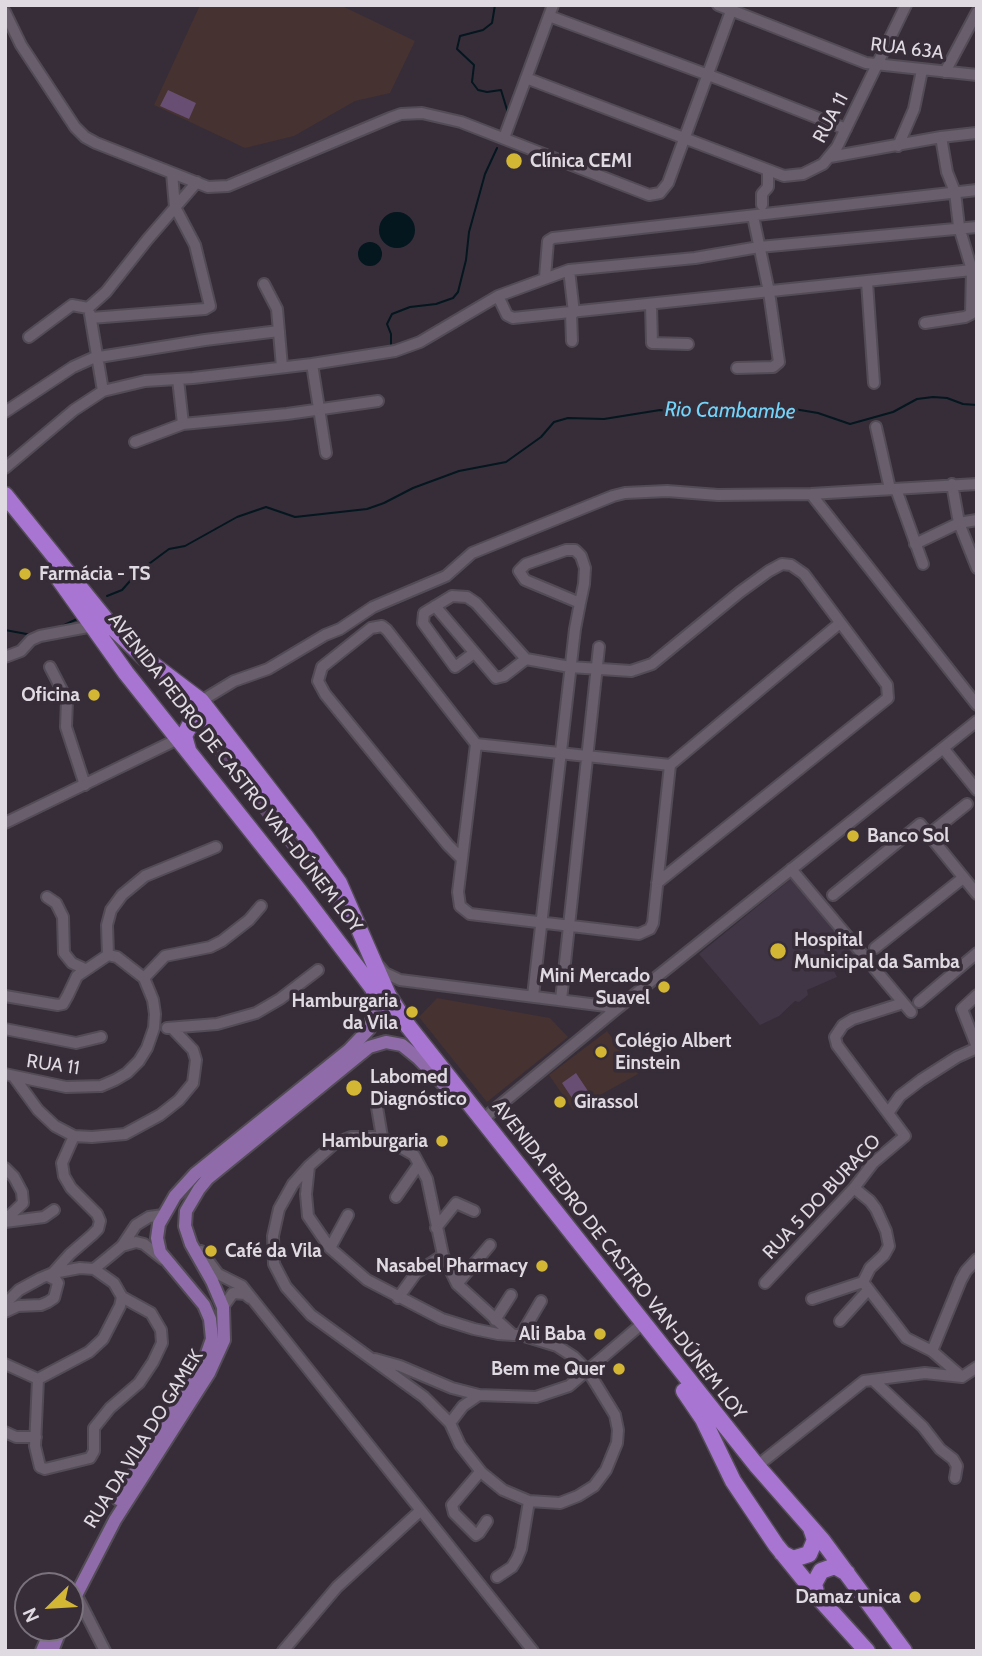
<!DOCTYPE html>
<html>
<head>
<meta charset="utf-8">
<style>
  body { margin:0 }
  #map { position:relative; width:982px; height:1656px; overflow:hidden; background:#362d39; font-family:Cabin,sans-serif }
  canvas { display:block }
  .frame { position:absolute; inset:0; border:7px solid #dfd9e1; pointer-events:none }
  .north { position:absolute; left:14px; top:1572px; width:70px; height:70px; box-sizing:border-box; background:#362d39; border:2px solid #7a727c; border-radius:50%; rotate:246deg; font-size:19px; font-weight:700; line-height:28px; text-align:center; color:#dfd9e1 }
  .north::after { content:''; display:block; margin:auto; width:24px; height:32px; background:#d4b635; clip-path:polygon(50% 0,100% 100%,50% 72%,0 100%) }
</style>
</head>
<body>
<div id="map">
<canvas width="982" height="1656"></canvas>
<div class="frame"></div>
<div class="north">N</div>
</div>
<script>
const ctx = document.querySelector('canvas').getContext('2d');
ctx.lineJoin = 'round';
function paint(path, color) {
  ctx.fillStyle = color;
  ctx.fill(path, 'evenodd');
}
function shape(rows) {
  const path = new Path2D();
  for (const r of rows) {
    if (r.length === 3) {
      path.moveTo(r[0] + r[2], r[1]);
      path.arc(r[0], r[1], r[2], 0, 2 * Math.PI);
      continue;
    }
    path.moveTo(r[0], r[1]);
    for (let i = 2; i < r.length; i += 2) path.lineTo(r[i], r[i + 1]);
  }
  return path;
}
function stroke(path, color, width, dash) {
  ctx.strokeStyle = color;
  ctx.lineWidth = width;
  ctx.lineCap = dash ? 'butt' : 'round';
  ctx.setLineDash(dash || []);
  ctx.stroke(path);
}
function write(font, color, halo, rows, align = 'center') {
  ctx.font = font + ' Cabin,sans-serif';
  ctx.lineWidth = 7;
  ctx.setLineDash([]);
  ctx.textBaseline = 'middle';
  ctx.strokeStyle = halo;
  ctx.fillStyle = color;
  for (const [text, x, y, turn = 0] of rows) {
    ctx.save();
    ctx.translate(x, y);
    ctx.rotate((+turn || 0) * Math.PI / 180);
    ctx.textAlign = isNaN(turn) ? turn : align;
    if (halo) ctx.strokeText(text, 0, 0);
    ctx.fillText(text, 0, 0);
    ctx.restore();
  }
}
paint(shape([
  [200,5,340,5,415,41,390,93,355,101,294,136,245,148,154,105],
  [437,998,550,1018,568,1037,487,1102,419,1017],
  [607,1031,638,1074,573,1110,549,1075]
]), '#463230');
paint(shape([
  [791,879,861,959,834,971,837,977,807,990,808,995,799,1002,795,1001,779,1016,760,1025,699,954]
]), '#413646');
paint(shape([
  [168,90,196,103,189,119,160,106],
  [208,736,211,738,323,876,332,889,350,928,205,743,204,739],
  [576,1073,588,1091,574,1101,562,1083]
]), '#684e72');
paint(shape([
  [397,230,18],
  [370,254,12]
]), '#04161e');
stroke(shape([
  [495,5,492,23,483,30,460,36,457,49,474,65,472,82,478,90,487,92,501,90,508,113],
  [391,347,391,334,387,324,392,314,410,307,436,304,453,298,458,292,466,260,469,232,485,174,497,148],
  [107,596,122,590,138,572,169,549,185,546,237,517,266,507,295,517,367,509,384,503,413,488,459,471,506,462,541,437,554,422,568,418,604,419,660,410,745,416,773,409,788,408,818,413,850,424,893,412,917,399,933,397,947,398,963,404,977,405],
  [60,627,77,619],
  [5,630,32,635]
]), '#04161e', 2);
const minor = shape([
  [718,5,866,63,977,75],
  [5,12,21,45,75,127,85,137,96,143,208,187,228,186,390,118,401,114,422,113,461,122,649,195,660,193,668,183,731,11],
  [549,16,719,79,846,129],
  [945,72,977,12],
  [526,78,784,176,803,174,823,164,837,147,906,5],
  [504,138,553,5],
  [898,146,914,109,922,70],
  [830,157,941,137],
  [762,205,762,194,768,187,768,170],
  [569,270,574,313],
  [545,277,548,241,553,238,977,190],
  [867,282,874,383],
  [264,284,277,309,282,367],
  [498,296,507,315,513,318,972,270],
  [651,305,652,343,688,344],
  [88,308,106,292,147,240,197,182],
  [571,313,572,341],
  [90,314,103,391],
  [91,318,205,309,210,306,195,245,175,207,172,173],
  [925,323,965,317,971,314,972,270,959,227,955,192,947,172,941,137,976,133],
  [29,337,72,305,88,308],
  [312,364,326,453],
  [737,368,773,367,779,362,769,292,753,216],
  [178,379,183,424],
  [5,412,73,367,93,358,205,340,279,331],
  [876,427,890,489],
  [135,442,183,424,287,414,378,401],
  [5,468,74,410,103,391,145,381,193,378,312,364,395,351,420,342,498,296,569,270,695,258,759,247,977,227],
  [952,484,959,523,977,568],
  [896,489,923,564],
  [811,494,977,705],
  [915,544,959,523,977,520],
  [435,606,496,678,504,676,526,659],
  [474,653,455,667,423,623,424,613,452,596,467,597,476,603,526,659,570,667,631,671,652,664,740,592,769,571,782,564,791,565,804,574,887,685,888,698,657,883],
  [5,657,21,651,31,640,40,636,93,626],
  [50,667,67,700,66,727,85,785],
  [201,701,234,681,268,669,325,635,340,629,373,607,446,576,472,553,613,496,625,493,667,491,718,495,811,494,977,484],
  [476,744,670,765],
  [943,748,977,790],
  [5,823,178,739],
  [928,835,967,804],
  [462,859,448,845,325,694,318,681,322,667,371,628,382,626,387,630,476,744,462,859,458,892,460,906,470,914,639,934,650,929,653,923,670,765,840,623],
  [791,869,911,1012],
  [833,895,920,824,977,894],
  [47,897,56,903,63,917,64,953,72,963,85,969],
  [875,948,963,878],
  [108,955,107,925,111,910,122,895,145,876,216,847],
  [379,966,385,973,400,980,606,1006,614,1011],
  [144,978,165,956,210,947,222,941,249,920,261,906],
  [977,995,962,1009,977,1047],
  [5,996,58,1005,63,1004,68,995,77,976,108,955,117,957,144,978,153,1000,155,1014,154,1028,147,1048,139,1061,127,1073,115,1080,101,1086,66,1087,5,1074],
  [533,996,575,629,580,603,584,584,585,568,581,556,575,550,566,550,526,564,519,571,525,580,580,603],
  [561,1000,599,647],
  [919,1002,977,953],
  [167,1028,217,1024,256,1013,280,999,318,970],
  [5,1029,76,1043,101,1037],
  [14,1077,38,1110,55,1126,74,1136,92,1137,125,1134,160,1115,179,1100,193,1083,196,1060,193,1050,172,1028],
  [375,1095,382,1137],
  [888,1113,900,1096,921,1080,957,1057,977,1048],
  [482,1120,614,1011,977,721],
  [309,1166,306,1194,308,1216,330,1248,367,1280,442,1319,474,1329,498,1334,513,1335,521,1335,557,1346,574,1357,588,1371,615,1415,618,1430,617,1443,606,1470,594,1486,578,1496,560,1503,529,1501,503,1490,482,1473,460,1445,450,1423,424,1397,311,1315,286,1287,274,1264,273,1236,279,1209,293,1184,309,1166,334,1144,351,1137,382,1137,414,1155,427,1179,443,1255,457,1284,513,1335],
  [5,1168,14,1177,22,1192,23,1203,5,1220],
  [854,1188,870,1201,876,1209,886,1231,889,1246,884,1255,870,1268,863,1282,906,1338,932,1351,962,1377],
  [396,1197,419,1164],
  [5,1222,44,1217,54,1210],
  [436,1228,456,1203,474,1211],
  [122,1246,136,1225,149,1217,163,1215],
  [330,1248,348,1215],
  [201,1251,218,1274,242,1286,533,1651],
  [53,1273,70,1254,92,1235,98,1229,100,1221,97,1214,71,1188,64,1176,62,1163,74,1136],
  [765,1283,854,1188,873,1163,905,1136,837,1045,835,1037,843,1025,853,1019,903,1003],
  [457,1284,490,1245],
  [398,1298,416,1273,443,1255],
  [812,1299,863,1282],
  [5,1304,19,1290,41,1278,53,1273,80,1268,94,1269,122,1246,136,1242,144,1244,163,1259],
  [223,1307,233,1293,245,1294,250,1298],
  [5,1312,18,1306,41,1305,48,1302,54,1298,58,1283,56,1280,48,1276],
  [495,1320,511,1295],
  [840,1321,868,1290],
  [521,1335,541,1301],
  [932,1351,961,1280,966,1271,977,1259],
  [375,1359,400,1366,452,1388,479,1395,536,1397,569,1386,637,1328],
  [5,1364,38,1379,89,1352,103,1339,120,1306,122,1297,114,1283,94,1269],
  [38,1379,35,1446,40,1467,45,1469,90,1458,94,1451,94,1428,110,1408,139,1383,153,1362,162,1343,161,1330,151,1313,122,1297],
  [873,1380,923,1427,940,1449,953,1459,957,1466,955,1478],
  [450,1423,463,1406,479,1395],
  [5,1432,16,1437,36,1437],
  [757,1466,864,1381,925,1373,962,1377,977,1367],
  [480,1472,452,1505,454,1513,476,1535,479,1533,487,1521],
  [497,1577,512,1567,517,1559,521,1549,529,1501],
  [76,1594,105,1651],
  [283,1651,337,1587,420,1511]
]);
const major = shape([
  [118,1499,191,1384,204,1362,212,1339,210,1319,204,1305,160,1252,157,1238,159,1224,175,1196,195,1174,349,1050,369,1029,375,1010,372,991],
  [70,1607,115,1520,209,1373,224,1340,223,1307,212,1281,191,1244,185,1226,186,1211,199,1189,208,1178,369,1047,386,1042,402,1045,418,1058,444,1085],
  [42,1651,52,1628],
  [52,1651,61,1628]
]);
const highway = shape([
  [5,495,110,625,148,661,201,701,306,837,339,883,388,995,408,1026,757,1466,822,1540,904,1651],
  [57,576,126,673,300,892,384,1003],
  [188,750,184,736,191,723,205,719,217,724],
  [684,1391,703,1419,733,1481,776,1545,819,1598,867,1651],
  [782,1553,793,1559,809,1554,815,1540,811,1528],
  [817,1596,814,1584,821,1571,835,1566,847,1573]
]);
stroke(minor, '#534c56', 14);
stroke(major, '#534c56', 16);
stroke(highway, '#534c56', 19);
stroke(minor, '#685e6c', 10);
stroke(major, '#8f6ca9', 12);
stroke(highway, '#a975d2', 16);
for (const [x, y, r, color] of [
  [514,161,9,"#d4b635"],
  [25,574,7,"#d4b635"],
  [94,695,7,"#d4b635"],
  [853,836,7,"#d4b635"],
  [778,951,9,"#d4b635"],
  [664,987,7,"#d4b635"],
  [412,1012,7,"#d4b635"],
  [601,1052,7,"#d4b635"],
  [354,1088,9,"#d4b635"],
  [560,1102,7,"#d4b635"],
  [442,1141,7,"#d4b635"],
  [211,1251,7,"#d4b635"],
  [542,1266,7,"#d4b635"],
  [600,1334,7,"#d4b635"],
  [619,1369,7,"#d4b635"],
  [915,1597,7,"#d4b635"]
]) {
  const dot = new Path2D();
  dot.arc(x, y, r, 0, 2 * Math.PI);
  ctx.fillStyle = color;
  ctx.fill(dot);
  stroke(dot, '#362d39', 2.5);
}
write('19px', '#dfd9e1', '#362d39', [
  ["RUA 63A",907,49,7],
  ["RUA 11",831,118,-62],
  ["AVENIDA PEDRO DE CASTRO VAN-DÚNEM LOY",235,773,52],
  ["RUA 11",53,1065,8],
  ["RUA 5 DO BURACO",822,1197,-47],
  ["AVENIDA PEDRO DE CASTRO VAN-DÚNEM LOY",619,1260,52],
  ["RUA DA VILA DO GAMEK",144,1439,-58]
]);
write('bold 19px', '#dfd9e1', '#362d39', [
  ["Clínica CEMI",530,161],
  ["Farmácia - TS",39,574],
  ["Oficina",80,695,"right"],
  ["Banco Sol",867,836],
  ["Hospital",794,940],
  ["Municipal da Samba",794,962],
  ["Mini Mercado",650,976,"right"],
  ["Suavel",650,998,"right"],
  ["Hamburgaria",398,1001,"right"],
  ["da Vila",398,1023,"right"],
  ["Colégio Albert",615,1041],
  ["Einstein",615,1063],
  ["Labomed",370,1077],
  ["Diagnóstico",370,1099],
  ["Girassol",574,1102],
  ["Hamburgaria",428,1141,"right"],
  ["Café da Vila",225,1251],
  ["Nasabel Pharmacy",528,1266,"right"],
  ["Ali Baba",586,1334,"right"],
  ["Bem me Quer",605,1369,"right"],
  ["Damaz unica",901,1597,"right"]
], 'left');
write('italic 21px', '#73d3f8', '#362d39', [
  ["Rio Cambambe",730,411,1]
]);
</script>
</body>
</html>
